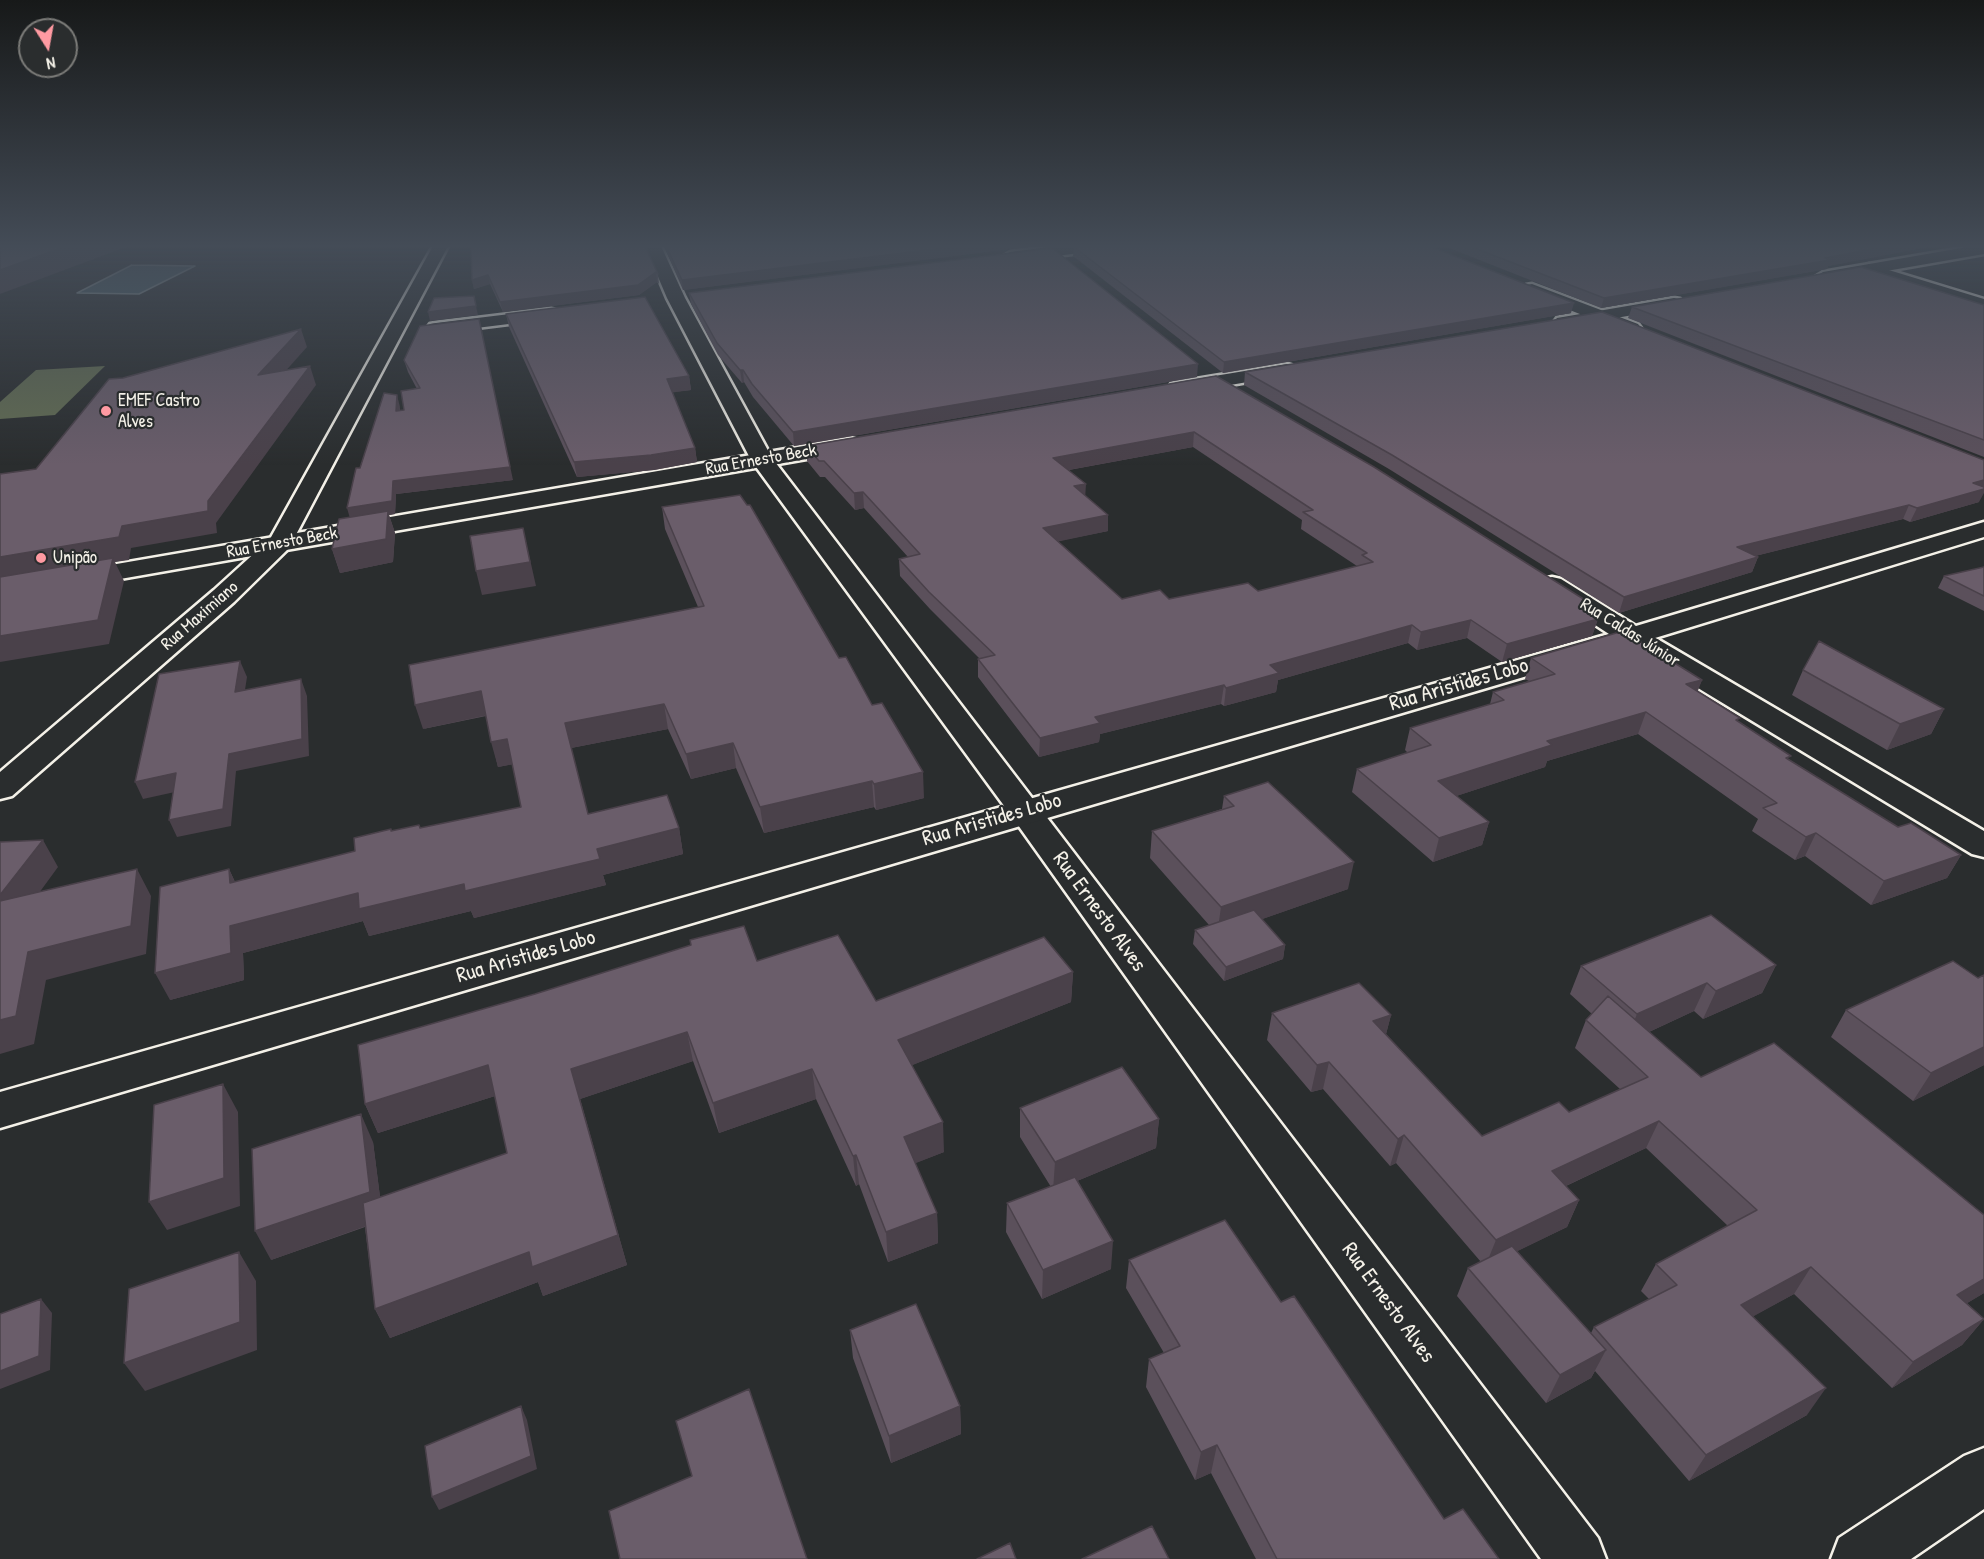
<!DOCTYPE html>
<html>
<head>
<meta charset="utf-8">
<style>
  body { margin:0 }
  #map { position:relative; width:1984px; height:1559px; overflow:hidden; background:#2a2d2e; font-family:"Patrick Hand",sans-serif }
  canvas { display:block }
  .north { position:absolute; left:18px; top:18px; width:60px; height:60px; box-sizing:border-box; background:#2a2d2e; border:2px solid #7b7b78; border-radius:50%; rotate:169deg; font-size:16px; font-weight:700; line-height:24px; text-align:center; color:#f4f1e8 }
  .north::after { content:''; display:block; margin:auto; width:21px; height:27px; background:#ff9aa2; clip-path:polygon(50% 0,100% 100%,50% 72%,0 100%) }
</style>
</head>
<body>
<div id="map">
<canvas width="1984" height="1559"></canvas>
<div class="north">N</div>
</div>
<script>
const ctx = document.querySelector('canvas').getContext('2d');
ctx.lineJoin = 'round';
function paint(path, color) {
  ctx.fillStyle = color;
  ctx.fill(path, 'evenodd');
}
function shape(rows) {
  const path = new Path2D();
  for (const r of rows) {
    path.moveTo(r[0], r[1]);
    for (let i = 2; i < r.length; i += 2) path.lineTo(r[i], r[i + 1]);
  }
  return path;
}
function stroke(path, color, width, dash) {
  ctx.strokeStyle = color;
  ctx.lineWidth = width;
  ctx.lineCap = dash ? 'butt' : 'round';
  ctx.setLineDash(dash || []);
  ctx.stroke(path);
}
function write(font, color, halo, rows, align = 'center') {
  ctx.font = font + ' "Patrick Hand",sans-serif';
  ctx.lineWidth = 4.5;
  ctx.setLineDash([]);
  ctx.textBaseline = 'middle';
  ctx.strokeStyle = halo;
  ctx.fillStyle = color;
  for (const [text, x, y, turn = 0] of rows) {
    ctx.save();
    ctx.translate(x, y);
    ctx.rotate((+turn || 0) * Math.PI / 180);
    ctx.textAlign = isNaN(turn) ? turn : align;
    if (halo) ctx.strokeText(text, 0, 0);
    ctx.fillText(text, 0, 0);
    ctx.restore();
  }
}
paint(shape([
  [105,366,55,415,0,419,0,402,36,370]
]), '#626c52');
const water = shape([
  [132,265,195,266,139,294,77,293,132,265]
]);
paint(water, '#4b656f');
stroke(water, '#8f9d9f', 1.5);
const street = shape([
  [433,246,448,246,289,548,234,602,12,796,0,799,0,772,214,590,270,539,433,246],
  [645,246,661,246,685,298,772,458,1598,1538,1606,1559,1541,1559,1013,818,751,460,667,298,645,246],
  [1057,246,1102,246,1095,251,1010,262,1002,257,1010,252,1057,246],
  [1869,264,1984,299,1984,309,1863,272,1861,269,1869,264],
  [1532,284,1638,324,1641,328,1638,332,1632,333,1626,332,1526,293,1524,289,1526,285,1532,284],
  [551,309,557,310,560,314,557,318,436,333,430,332,427,328,430,324,436,323,551,309],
  [1632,628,1642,630,1984,831,1984,857,1972,854,1622,642,1618,636,1622,630,1632,628],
  [1984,1448,1984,1509,1911,1559,1831,1559,1839,1538,1964,1456,1984,1448]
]);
const secondary = shape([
  [1973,246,1984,246,1984,254,1823,282,1815,277,1823,272,1973,246],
  [1674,298,1680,299,1683,303,1680,307,1563,327,1557,326,1554,322,1557,318,1563,317,1674,298],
  [1287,364,1294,366,1297,370,1294,374,1178,394,1171,392,1168,388,1171,384,1178,382,1287,364],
  [850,438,858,440,861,445,858,450,0,600,0,584,850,438],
  [1984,522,1984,537,1642,642,0,1128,0,1092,1609,634,1543,591,1539,585,1543,579,1552,577,1561,579,1636,626,1984,522]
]);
stroke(street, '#f4f1e8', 5);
stroke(secondary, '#f4f1e8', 5);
paint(street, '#2a2d2e');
paint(secondary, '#2a2d2e');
paint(shape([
  [645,246,658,274,659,284,657,282,639,295,503,312,490,284,474,289,472,280],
  [664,246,1034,246,683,290],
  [1444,246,1933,246,1828,266,1827,269,1601,308],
  [1074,247,1571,313,1223,373,1073,256],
  [689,293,1197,377,794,446,753,397,744,382,742,383,718,355,691,304],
  [1984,305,1984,457,1628,318,1632,307],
  [506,314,689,376,691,390,672,392,695,448,697,462,654,470,577,477,509,327],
  [404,360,513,480,396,494,395,514,389,515,395,533,393,562,340,573,332,549,350,517,360,468,400,407,400,410,404,410,417,389,408,372],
  [1245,372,1979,502,1910,522,1903,519,1755,556,1758,557,1752,572,1619,613,1389,469,1244,385],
  [1216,376,1593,605,1590,614,1598,619,1592,636,1502,662,1467,638,1417,650,1408,643,1278,680,1276,692,1224,706,1221,704,1100,734,1099,742,1039,757,978,677,978,659,980,659,930,609,900,576,899,559,908,557,864,508,855,510,825,477,820,477,807,461,806,446],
  [1193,447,1302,520,1301,529,1357,566,1258,591,1169,599,1122,599,1058,541,1108,531,1108,515,1085,495,1069,470],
  [662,507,839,658,872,705,924,798,876,810,874,807,764,833,736,768,691,779,668,729,571,748,588,814,679,828,683,854,603,875,606,885,474,918,471,911,369,936,363,921,243,953,244,980,170,1000,229,869,235,882,355,851,391,829,392,831,419,825,421,828,521,807,513,764,498,767,486,716,423,729,698,607,665,529],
  [1984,567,1984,611,1938,588,1944,576],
  [1531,658,1702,680,1697,691,1790,760,1898,827,1961,855,1947,878,1871,905,1805,856,1795,860,1752,831,1758,819,1638,734,1547,761,1545,767,1456,796,1489,822,1482,845,1433,862,1352,792,1357,769,1408,753,1405,750,1410,728,1490,704,1493,692,1529,681,1525,679],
  [1803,670,1944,709,1931,734,1887,750,1792,695],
  [1224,796,1348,889,1262,919,1285,945,1283,959,1224,981,1193,944,1195,930,1209,925,1150,858,1152,831,1222,809],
  [690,940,757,961,876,1001,1073,972,1071,1002,912,1065,944,1152,915,1163,937,1213,938,1243,888,1262,859,1184,856,1186,816,1099,719,1133,693,1061,580,1099,627,1265,543,1296,538,1282,390,1338,375,1309,365,1227,271,1260,373,1142,380,1197,507,1153,495,1096,378,1133,365,1104,535,994,691,945],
  [1776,965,1762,993,1703,1019,1694,1011,1649,1032,1701,1077,1984,1215,1984,1293,1967,1303,1984,1319,1962,1345,1892,1388,1794,1294,1753,1316,1807,1415,1689,1481,1595,1371,1591,1378,1546,1403,1457,1296,1468,1268,1481,1262,1396,1163,1390,1166,1323,1089,1311,1092,1267,1040,1272,1013,1391,1015,1386,1034,1482,1136,1569,1112,1620,1089,1575,1048,1586,1020,1592,1014,1570,994,1581,966],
  [1646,1148,1728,1226,1656,1264,1641,1291,1649,1299,1594,1327,1591,1333,1517,1251,1567,1227,1579,1200,1566,1186],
  [1978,978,1984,1065,1913,1101,1831,1037,1846,1010],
  [1020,1108,1159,1119,1156,1148,1077,1181,1111,1269,1042,1299,1006,1232,1007,1203,1051,1187,1020,1137],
  [1129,1260,1281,1302,1444,1519,1499,1559,1256,1559,1211,1473,1195,1480,1146,1387,1149,1359,1164,1353,1126,1288],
  [850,1330,960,1406,961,1434,891,1463,853,1358]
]), '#5b505b');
paint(shape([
  [67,246,129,246,0,294,0,270],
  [960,246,1034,246,683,290,682,280],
  [1888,246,1933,246,1828,266,1827,269,1601,308,1604,298],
  [656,272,657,282,639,295,503,312,500,302],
  [488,275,490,284,474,289,472,280],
  [1574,303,1571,313,1223,373,1224,362],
  [476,306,478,315,430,321,428,312],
  [479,319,513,480,396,494,395,514,389,515,395,533,393,562,340,573,332,549,351,522,347,508,393,481],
  [301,329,307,347,265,394,258,375],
  [1198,364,1197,377,794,446,793,432],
  [310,366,316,385,216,523,217,533,131,548,129,560,115,562,124,581,109,644,0,662,0,557,122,526,208,501],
  [740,370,743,370,744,382,742,383],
  [689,376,691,390,669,393,667,379],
  [397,395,400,407,399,423,396,411],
  [1194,432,1193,447,1052,473,1053,458],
  [695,448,697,462,654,470,577,477,574,462],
  [1984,480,1984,493,1979,502,1910,522,1917,508,1973,483],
  [1086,484,1085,500,1074,486],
  [863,492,864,508,855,510,854,493],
  [1909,505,1903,519,1731,562,1737,547],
  [1108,515,1108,531,1042,545,1043,528],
  [523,528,536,586,482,595,476,571],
  [1758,557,1752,572,1619,613,1624,597],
  [1593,605,1587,622,1598,619,1592,636,1502,662,1507,644,1581,608],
  [1471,620,1467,638,1417,650,1421,632],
  [1412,625,1408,643,1278,680,1276,692,1224,706,1226,688,1270,665],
  [240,661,247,677,242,709,235,692],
  [301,679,307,696,309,756,236,771,231,826,177,837,169,820,229,754],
  [1702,680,1694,701,1686,684],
  [1224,685,1221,704,1100,734,1099,742,1039,757,1040,738,1095,717],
  [481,691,488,715,423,729,415,705],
  [664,704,668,729,571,748,565,723],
  [1944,709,1931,734,1887,750,1900,724],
  [1646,712,1638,734,1547,761,1545,767,1432,804,1438,781,1547,741],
  [507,739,514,764,498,767,491,742],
  [733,743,736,768,691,779,686,754],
  [923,772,924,798,876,810,874,784],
  [176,773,184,790,143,799,135,782],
  [872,781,874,807,764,833,760,807],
  [1489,822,1482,845,1433,862,1439,838],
  [679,828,683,854,603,875,606,885,474,918,471,911,369,936,363,921,243,953,244,980,170,1000,155,973,230,926,358,893,597,849],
  [1816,833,1805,856,1795,860,1806,837],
  [43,840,58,867,12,930,0,910,0,895],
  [1961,855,1947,878,1871,905,1884,881],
  [1354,862,1348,889,1217,935,1221,907],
  [137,869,151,896,146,954,46,980,34,1044,0,1054,0,1020,28,952],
  [229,869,241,896,230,883],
  [1285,945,1283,959,1224,981,1226,967],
  [1776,965,1762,993,1703,1019,1716,991],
  [1073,972,1071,1002,900,1070,898,1040],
  [1707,983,1694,1011,1625,1043,1637,1014],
  [1391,1015,1384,1042,1373,1021],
  [687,1032,693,1061,580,1099,627,1265,543,1296,538,1282,390,1338,375,1309,529,1252,571,1069],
  [1984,1047,1984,1065,1913,1101,1931,1073],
  [1329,1062,1323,1089,1311,1092,1317,1065],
  [488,1065,498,1095,378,1133,365,1104],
  [812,1069,816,1099,719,1133,713,1103],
  [223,1084,238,1112,240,1206,167,1230,149,1202],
  [361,1114,373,1142,383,1220,271,1260,255,1231],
  [1159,1119,1156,1148,1053,1191,1055,1162],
  [1659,1121,1646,1148,1540,1198,1552,1171],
  [943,1122,944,1152,906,1167,904,1137],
  [1404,1135,1396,1163,1390,1166,1398,1139],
  [856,1155,859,1184,856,1186,853,1156],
  [1579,1200,1567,1227,1485,1267,1496,1240],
  [937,1213,938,1243,888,1262,886,1232],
  [1113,1241,1111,1269,1042,1299,1043,1270],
  [239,1252,256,1281,257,1350,145,1391,124,1363],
  [1811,1267,1794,1294,1725,1332,1741,1305],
  [1984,1279,1984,1293,1936,1322,1957,1295],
  [41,1299,52,1313,50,1370,0,1389,0,1371],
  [1984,1319,1962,1345,1892,1388,1913,1362],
  [1606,1350,1591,1378,1546,1403,1560,1375],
  [1826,1388,1807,1415,1689,1481,1706,1455],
  [521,1406,527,1420,537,1469,439,1510,432,1497],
  [960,1406,961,1434,891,1463,889,1436],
  [1217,1445,1211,1473,1195,1480,1201,1452]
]), '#4a414a');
const building = shape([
  [0,246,67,246,0,270,0,246],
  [471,246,645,246,658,274,656,272,638,285,500,302,488,275,472,280,471,246],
  [666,246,960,246,682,280,666,246],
  [1078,246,1429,246,1574,303,1224,362,1074,247,1078,246],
  [1469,246,1888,246,1825,258,1830,260,1604,298,1469,246],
  [1052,248,1198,364,793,432,752,384,743,370,740,370,717,343,689,293,1052,248],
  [1861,267,1984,305,1984,440,1632,307,1861,267],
  [474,296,476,306,428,312,434,298,474,296],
  [645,297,689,376,667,379,695,448,651,455,574,462,506,314,645,297],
  [1602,312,1984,460,1984,480,1973,483,1984,487,1984,489,1917,508,1909,505,1737,547,1758,557,1624,597,1392,455,1245,372,1602,312],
  [479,319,510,467,393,481,392,501,347,508,356,468,360,468,384,393,397,395,396,411,404,410,401,391,420,388,404,360,420,326,479,319],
  [301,329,258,375,310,366,208,501,208,511,122,526,119,537,0,557,0,474,36,469,109,379,123,378,301,329],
  [1216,376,1374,467,1593,605,1581,608,1598,619,1507,644,1471,620,1421,632,1412,625,1270,665,1279,673,1226,688,1224,685,1095,717,1100,723,1040,738,978,659,995,655,929,592,899,559,920,554,863,492,854,493,824,461,819,461,806,446,1216,376],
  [1194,432,1313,510,1303,512,1367,553,1362,555,1373,562,1258,591,1248,583,1169,599,1160,590,1122,599,1043,528,1108,515,1074,486,1086,484,1053,458,1194,432],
  [740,495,747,505,750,505,839,658,846,657,872,705,882,703,923,772,874,784,872,781,760,807,733,743,686,754,664,704,565,723,588,814,667,795,679,828,597,849,600,859,465,891,464,884,359,909,358,893,230,926,231,953,155,973,160,887,229,869,230,883,355,851,354,838,391,829,391,831,419,825,420,828,521,807,507,739,491,742,481,691,415,705,409,665,704,606,662,507,740,495],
  [388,511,386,539,332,549,339,519,388,511],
  [523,528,530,562,476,571,470,536,523,528],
  [113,558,98,620,0,636,0,577,113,558],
  [1984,567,1984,596,1944,576,1984,567],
  [1623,631,1702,680,1686,684,1740,718,1736,720,1791,756,1786,758,1898,827,1911,823,1961,855,1884,881,1816,833,1806,837,1763,808,1777,803,1646,712,1547,741,1552,745,1438,781,1489,822,1439,838,1357,769,1431,745,1410,728,1504,700,1493,692,1555,674,1531,658,1623,631],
  [1819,641,1944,709,1900,724,1803,670,1819,641],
  [240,661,235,692,301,679,302,739,229,754,223,809,169,820,176,773,135,782,159,674,240,661],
  [1268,782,1354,862,1221,907,1152,831,1234,806,1224,796,1268,782],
  [43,840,0,895,0,842,43,840],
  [137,869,131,926,28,952,16,1016,0,1020,0,901,137,869],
  [1254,910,1285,945,1226,967,1195,930,1254,910],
  [1711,915,1776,965,1716,991,1707,983,1637,1014,1581,966,1711,915],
  [744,926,757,961,838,935,876,1001,1044,937,1073,972,898,1040,943,1122,904,1137,937,1213,886,1232,856,1155,853,1156,812,1069,713,1103,687,1032,571,1069,618,1235,532,1267,529,1252,375,1309,363,1203,507,1153,488,1065,365,1104,358,1045,535,994,691,945,690,940,744,926],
  [1953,961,1978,978,1984,975,1984,1047,1931,1073,1846,1010,1953,961],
  [1359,983,1391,1015,1373,1021,1482,1136,1559,1102,1569,1112,1648,1077,1586,1020,1608,996,1701,1077,1774,1043,1984,1215,1984,1279,1957,1295,1984,1319,1913,1362,1811,1267,1741,1305,1826,1388,1706,1455,1594,1327,1677,1285,1656,1264,1757,1210,1659,1121,1552,1171,1579,1200,1496,1240,1404,1135,1398,1139,1329,1062,1317,1065,1272,1013,1359,983],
  [1122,1067,1159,1119,1055,1162,1020,1108,1122,1067],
  [223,1084,224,1178,149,1202,154,1105,223,1084],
  [361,1114,370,1192,255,1231,252,1149,361,1114],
  [1075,1177,1113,1241,1043,1270,1007,1203,1075,1177],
  [1225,1220,1281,1302,1294,1296,1444,1519,1463,1509,1499,1559,1277,1559,1217,1445,1201,1452,1149,1359,1180,1346,1129,1260,1225,1220],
  [1512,1246,1606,1350,1560,1375,1468,1268,1512,1246],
  [239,1252,240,1322,124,1363,129,1289,239,1252],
  [41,1299,39,1356,0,1371,0,1314,41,1299],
  [916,1304,960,1406,889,1436,850,1330,916,1304],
  [749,1389,807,1559,620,1559,609,1511,692,1476,676,1421,749,1389],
  [521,1406,531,1456,432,1497,425,1446,521,1406],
  [1152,1526,1169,1559,1082,1559,1152,1526],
  [1010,1543,1016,1559,977,1559,1010,1543]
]);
paint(building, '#6a5d6a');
stroke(building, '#4a414a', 1.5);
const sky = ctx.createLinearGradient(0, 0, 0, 465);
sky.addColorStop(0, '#171919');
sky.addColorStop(0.53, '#444c57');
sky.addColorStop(1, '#444c5700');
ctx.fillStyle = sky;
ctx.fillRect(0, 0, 1984, 465);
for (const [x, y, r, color] of [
  [106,411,6,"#ff9aa2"],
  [41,558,6,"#ff9aa2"]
]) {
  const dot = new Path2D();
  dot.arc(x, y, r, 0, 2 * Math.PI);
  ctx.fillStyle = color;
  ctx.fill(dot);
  stroke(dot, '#2a2d2e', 2);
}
write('18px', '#f4f1e8', '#2a2d2e', [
  ["EMEF Castro",118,401],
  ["Alves",118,422],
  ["Unipão",53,558]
], 'left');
write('18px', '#f4f1e8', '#2a2d2e', [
  ["Rua Ernesto Beck",761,460,-10],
  ["Rua Ernesto Beck",282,543,-10],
  ["Rua Maximiano",200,616,-41],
  ["Rua Caldas Júnior",1630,633,32]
]);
write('22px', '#f4f1e8', '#2a2d2e', [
  ["Rua Aristides Lobo",1459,685,-16],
  ["Rua Aristides Lobo",992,820,-16],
  ["Rua Ernesto Alves",1099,912,54],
  ["Rua Aristides Lobo",526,957,-16],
  ["Rua Ernesto Alves",1388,1303,54]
]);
</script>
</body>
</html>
